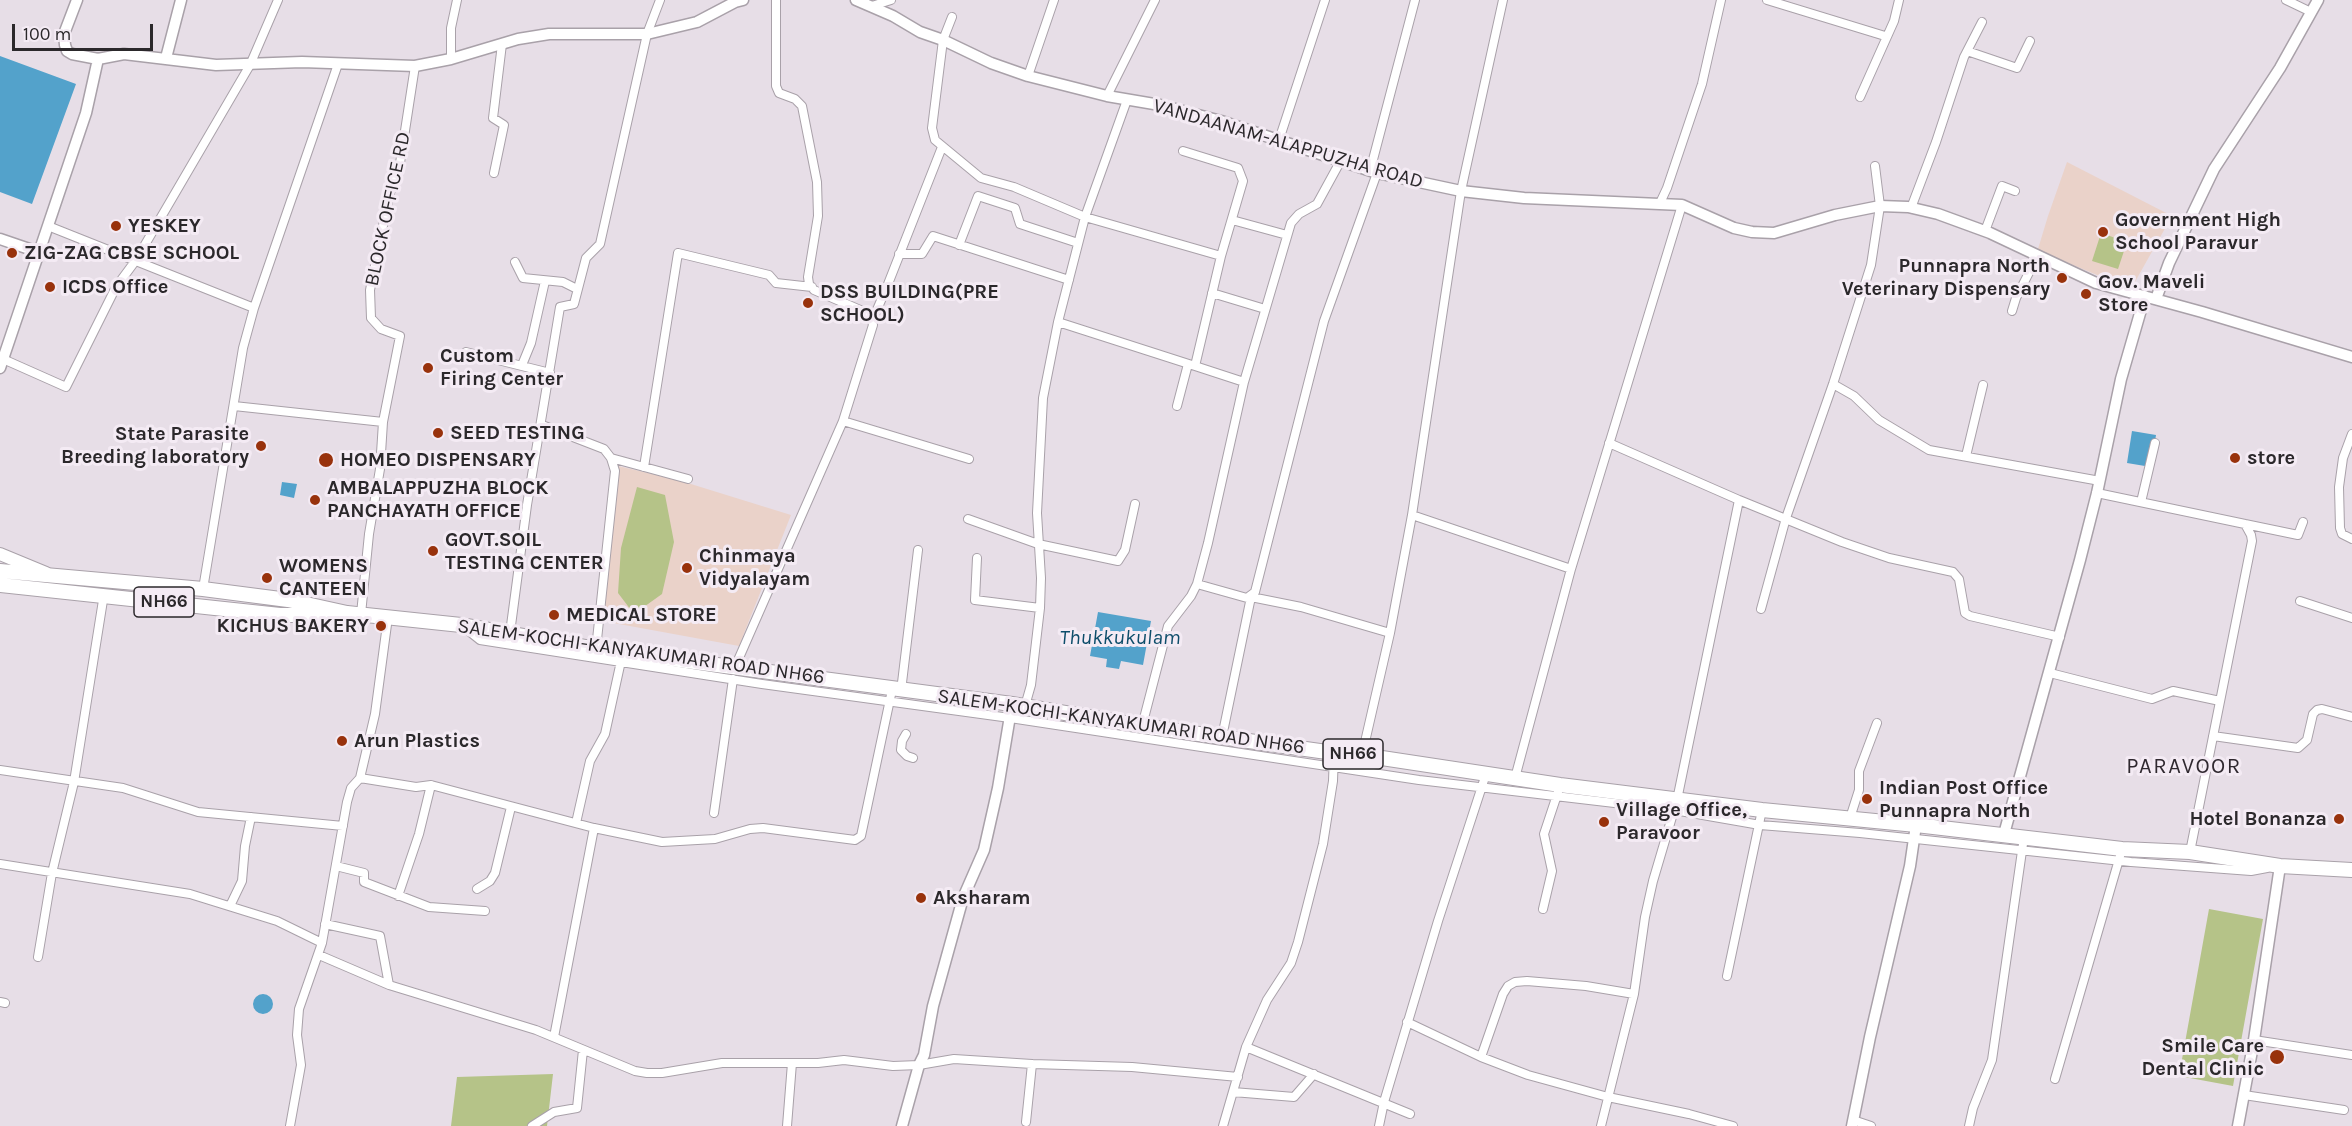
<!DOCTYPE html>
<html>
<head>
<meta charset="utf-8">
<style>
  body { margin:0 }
  #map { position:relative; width:2352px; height:1126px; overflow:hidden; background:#e7dee7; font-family:Karla,sans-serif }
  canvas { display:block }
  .scale { position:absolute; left:12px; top:24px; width:141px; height:27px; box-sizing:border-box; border:3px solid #2b282b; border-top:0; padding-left:8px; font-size:18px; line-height:21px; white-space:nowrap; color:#2b282b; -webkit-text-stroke:4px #f4ebf4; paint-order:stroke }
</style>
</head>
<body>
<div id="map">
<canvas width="2352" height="1126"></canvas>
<div class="scale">100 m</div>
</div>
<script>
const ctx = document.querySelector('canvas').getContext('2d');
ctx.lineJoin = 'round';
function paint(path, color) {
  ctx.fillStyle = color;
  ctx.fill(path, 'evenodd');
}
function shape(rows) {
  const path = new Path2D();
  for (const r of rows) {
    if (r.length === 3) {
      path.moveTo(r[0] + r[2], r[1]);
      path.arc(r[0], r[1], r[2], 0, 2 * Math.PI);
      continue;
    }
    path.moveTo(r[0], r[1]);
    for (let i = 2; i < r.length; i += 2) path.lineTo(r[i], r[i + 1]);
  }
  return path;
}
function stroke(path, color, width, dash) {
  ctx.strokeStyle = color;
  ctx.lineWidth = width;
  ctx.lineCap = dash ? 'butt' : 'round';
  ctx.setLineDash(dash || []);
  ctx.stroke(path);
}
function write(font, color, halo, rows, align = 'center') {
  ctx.font = font + ' Karla,sans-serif';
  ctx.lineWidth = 6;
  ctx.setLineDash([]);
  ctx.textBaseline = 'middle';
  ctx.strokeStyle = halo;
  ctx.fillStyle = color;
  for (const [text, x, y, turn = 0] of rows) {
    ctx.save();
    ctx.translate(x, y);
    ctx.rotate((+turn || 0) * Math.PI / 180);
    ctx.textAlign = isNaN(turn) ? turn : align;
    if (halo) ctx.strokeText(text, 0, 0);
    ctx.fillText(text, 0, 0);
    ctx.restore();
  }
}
paint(shape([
  [2067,162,2172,216,2131,289,2039,251,2038,249,2048,216],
  [618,466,678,480,791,515,739,646,597,620]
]), '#ead2c9');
paint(shape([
  [2101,233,2127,242,2118,269,2092,261],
  [637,487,665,495,674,542,662,594,634,614,618,593,621,548],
  [2209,909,2263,919,2233,1086,2179,1076],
  [553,1074,547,1126,451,1126,457,1077]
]), '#b5c388');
paint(shape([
  [0,56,76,84,32,204,0,192],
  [2132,431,2156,435,2151,467,2127,463],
  [282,482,297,484,294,498,280,495],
  [1098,612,1151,621,1143,665,1121,661,1119,669,1106,667,1107,659,1090,656],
  [263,1004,10]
]), '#53a2cb');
const street = shape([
  [1767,0,1885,36],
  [2286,0,2311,12],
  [872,6,891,0],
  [952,17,943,40,932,128,935,140,981,178,1014,187,1085,217,1221,256,1195,366,1244,382],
  [1967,51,2017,68,2030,41],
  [451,59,451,28,457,0],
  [1028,76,1054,0],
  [1107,96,1155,0],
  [1860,97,1894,21,1899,0],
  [1279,140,1325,0],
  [1183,151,1238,168,1243,181,1221,256],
  [1370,171,1415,0],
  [494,173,504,125,493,118,502,44],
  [1660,203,1667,188,1702,84,1721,0],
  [1911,208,1936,142,1964,57,1982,22],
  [1232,220,1287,235],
  [48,226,254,308],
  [1985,231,2002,186,2015,191],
  [959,245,978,196,1015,208,1020,224,1078,243],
  [899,254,922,254,933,236,1069,280],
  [515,262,523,278,563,282,577,289],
  [1212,293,1265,309],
  [2012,311,2016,298,2038,255],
  [871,317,876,312,888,284,942,147],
  [1058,322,1195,366],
  [466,352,550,373],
  [3,359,66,387,116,287,136,260,250,65,278,0],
  [522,365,531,343,545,281],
  [1833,384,1854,396,1879,420,1929,450,2100,481],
  [234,406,383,422],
  [1177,406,1188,364],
  [843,421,969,459],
  [542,425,604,449,611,458,615,471,596,649],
  [2352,434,2343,458,2339,487,2340,528,2342,534,2352,539],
  [1609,443,1739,500,1842,542,1889,558,1953,572,1959,579,1965,613,1970,616,2060,637],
  [1966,456,1983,385],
  [611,458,688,479],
  [644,467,678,253,769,275,776,283,812,287],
  [2097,493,2245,524,2251,535,2252,541,2190,852],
  [2141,502,2155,443],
  [1412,515,1571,569],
  [968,519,1038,544,1118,561,1125,550,1135,504],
  [2245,524,2298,535,2303,522],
  [977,558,975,600,1040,608],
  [1197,584,1247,598,1255,592,1324,321,1377,173],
  [203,589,243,348,254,308,338,64],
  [2300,601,2352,618],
  [1761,609,1786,518,1833,384,1871,265,1880,206,1875,166],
  [361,614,369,534,380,469,383,422,400,336,381,329,371,318,370,290,389,196,400,163,415,66],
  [465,628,480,640,762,684,1010,718,1419,780,1674,810,1760,825,1860,833,2131,862,2251,871,2267,868],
  [510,633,527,505,560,307,574,304,586,258,600,244,647,34,660,0],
  [735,667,843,421,873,325,871,317,865,312,814,290,809,284,808,277,818,216,817,182,802,106,795,99,779,93,776,86,776,0],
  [2050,673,2152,699,2173,691,2220,701],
  [901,691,918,550],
  [1025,706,1031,685,1040,608,1041,578,1037,513,1043,398,1058,322,1085,217,1127,100],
  [1142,726,1168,626,1191,596,1197,584,1208,543,1244,382,1291,223,1299,214,1317,204,1340,162],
  [906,734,902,741,901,750,907,756,913,758],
  [2213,736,2298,748,2307,740,2313,714,2317,710,2322,709,2352,717],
  [1222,737,1251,597,1301,607,1390,633],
  [1362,755,1390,633,1412,515,1461,191,1503,0],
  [0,770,123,788,198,812,343,826],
  [360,778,416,787,431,785,594,828,662,842,715,839,750,829,763,828,855,840,861,836,892,690],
  [1515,778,1571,569,1682,205],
  [714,813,733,679],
  [1850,818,1859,790,1859,771,1877,723],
  [576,823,590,761,605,734,621,661],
  [0,864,190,894,277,921,322,943],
  [336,866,364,873,364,882,429,907,485,911],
  [477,889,490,881,495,873,511,807],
  [398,896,419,834,431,785],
  [230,906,242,881,245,846,251,817],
  [1543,909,1552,871,1544,834,1558,792],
  [325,924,380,936,389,985],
  [319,955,389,985,536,1030,635,1071,647,1073,662,1073,722,1063,818,1063,844,1060,893,1066,919,1065,954,1059,1032,1064,1132,1067,1238,1077],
  [38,957,52,873,74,782,104,594],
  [1727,976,1762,810],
  [0,1002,5,1003],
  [1407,1022,1481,1057,1528,1075,1608,1097,1689,1114,1733,1126],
  [554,1037,594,828],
  [2254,1040,2352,1055],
  [1246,1047,1410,1114],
  [1481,1057,1503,994,1508,986,1515,982,1527,981,1586,986,1634,994],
  [2055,1079,2120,856],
  [1233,1092,1294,1097,1314,1074],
  [2244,1095,2344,1110],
  [1853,1120,1871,1126],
  [1026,1122,1032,1064],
  [290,1126,301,1065,297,1035,299,1009,322,943,347,802,351,788,360,778,375,714,388,617],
  [532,1126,554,1112,577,1108,583,1050],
  [787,1126,792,1063],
  [1223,1126,1246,1047,1267,1000,1291,963,1298,942,1323,844,1333,781,1334,753],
  [1379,1126,1384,1102,1438,921,1486,774],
  [1601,1126,1634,994,1645,917,1653,881,1677,800,1739,500],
  [1969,1126,1973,1108,1992,1060,2024,837]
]);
const secondary = shape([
  [77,0,64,34,65,45,67,51,72,54,98,59,124,54,216,65,302,62,415,66,451,59,518,39,549,34,647,34,697,22,735,2,743,0],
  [856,0,893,16,920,32,943,40,991,63,1028,76,1107,96,1160,105,1221,121,1377,173,1461,191,1524,198,1682,205,1734,228,1752,232,1774,233,1835,215,1880,206,1908,207,1938,214,1990,233,2096,283,2202,312,2352,357],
  [166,58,181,0],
  [0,239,38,252],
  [2156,299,2169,263,2214,169,2280,68,2318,0],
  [0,368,86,113,98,59],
  [2004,834,2080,560,2097,493,2121,379,2145,296],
  [902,1126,919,1065,924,1055,933,1006,963,898,984,850,998,788,1012,704],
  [1852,1126,1870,1037,1910,866,1916,825],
  [2238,1126,2254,1040,2280,866]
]);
const primary = shape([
  [0,554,46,573]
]);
const highway = shape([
  [0,571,203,589,288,600,347,613,461,625,596,649,1012,704,1142,726,1334,753,1362,755,1560,785,1762,810,1916,825,2122,849,2190,852,2280,866,2352,870],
  [0,585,280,615,339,615]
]);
stroke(street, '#a9a1a9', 10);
stroke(secondary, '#a9a1a9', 13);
stroke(primary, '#a9a1a9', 14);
stroke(highway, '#a9a1a9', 16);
stroke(street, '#fff', 8);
stroke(secondary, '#fff', 10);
stroke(primary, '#fff', 12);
stroke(highway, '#fff', 14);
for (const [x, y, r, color] of [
  [116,226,6,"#98320c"],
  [2103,232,6,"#98320c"],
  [12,253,6,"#98320c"],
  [2062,278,6,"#98320c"],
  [50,287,6,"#98320c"],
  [2086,294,6,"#98320c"],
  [808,303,6,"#98320c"],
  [428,368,6,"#98320c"],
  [438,433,6,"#98320c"],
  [261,446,6,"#98320c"],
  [2235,458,6,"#98320c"],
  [326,460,8,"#98320c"],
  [315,500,6,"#98320c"],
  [433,551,6,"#98320c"],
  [687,568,6,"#98320c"],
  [267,578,6,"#98320c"],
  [554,615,6,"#98320c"],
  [381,626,6,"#98320c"],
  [342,741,6,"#98320c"],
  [1867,799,6,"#98320c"],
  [2339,819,6,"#98320c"],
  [1604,822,6,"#98320c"],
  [921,898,6,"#98320c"],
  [2277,1057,8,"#98320c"]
]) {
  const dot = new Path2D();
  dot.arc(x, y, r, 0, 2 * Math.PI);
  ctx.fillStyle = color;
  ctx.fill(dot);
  stroke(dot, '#f4ebf4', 2);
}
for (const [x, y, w] of [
  [164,602,60],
  [1353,754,60]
]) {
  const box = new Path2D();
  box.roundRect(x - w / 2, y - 15, w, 30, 4.5);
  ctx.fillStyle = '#f4ebf4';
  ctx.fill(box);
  stroke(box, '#2b282b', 1.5);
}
write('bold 18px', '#2b282b', null, [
  ["NH66",164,602],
  ["NH66",1353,754]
]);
write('20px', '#2b282b', '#f4ebf4', [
  ["VANDAANAM-ALAPPUZHA ROAD",1288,144,16],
  ["BLOCK OFFICE RD",388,209,-78],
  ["SALEM-KOCHI-KANYAKUMARI ROAD NH66",641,652,8],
  ["SALEM-KOCHI-KANYAKUMARI ROAD NH66",1121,722,8]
]);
write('bold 20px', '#2b282b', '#f4ebf4', [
  ["Government High",2115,220],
  ["School Paravur",2115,243],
  ["YESKEY",128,226],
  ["ZIG-ZAG CBSE SCHOOL",24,253],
  ["Punnapra North",2050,266,"right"],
  ["Veterinary Dispensary",2050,289,"right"],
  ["Gov. Maveli",2098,282],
  ["Store",2098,305],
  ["ICDS Office",62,287],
  ["DSS BUILDING(PRE",820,292],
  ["SCHOOL)",820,315],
  ["Custom",440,356],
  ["Firing Center",440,379],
  ["SEED TESTING",450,433],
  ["State Parasite",249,434,"right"],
  ["Breeding laboratory",249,457,"right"],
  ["store",2247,458],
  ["HOMEO DISPENSARY",340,460],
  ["AMBALAPPUZHA BLOCK",327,488],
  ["PANCHAYATH OFFICE",327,511],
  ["GOVT.SOIL",445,540],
  ["TESTING CENTER",445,563],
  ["Chinmaya",699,556],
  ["Vidyalayam",699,579],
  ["WOMENS",279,566],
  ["CANTEEN",279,589],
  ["MEDICAL STORE",566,615],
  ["KICHUS BAKERY",369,626,"right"],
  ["Arun Plastics",354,741],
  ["Indian Post Office",1879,788],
  ["Punnapra North",1879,811],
  ["Village Office,",1616,810],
  ["Paravoor",1616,833],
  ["Hotel Bonanza",2327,819,"right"],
  ["Aksharam",933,898],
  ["Smile Care",2264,1046,"right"],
  ["Dental Clinic",2264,1069,"right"]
], 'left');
write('italic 21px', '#0d4d6a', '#f4ebf4', [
  ["Thukkukulam",1120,638]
]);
ctx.letterSpacing = '1.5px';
write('22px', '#302930', '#f4ebf4', [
  ["PARAVOOR",2184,767]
]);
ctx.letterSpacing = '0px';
</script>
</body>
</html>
